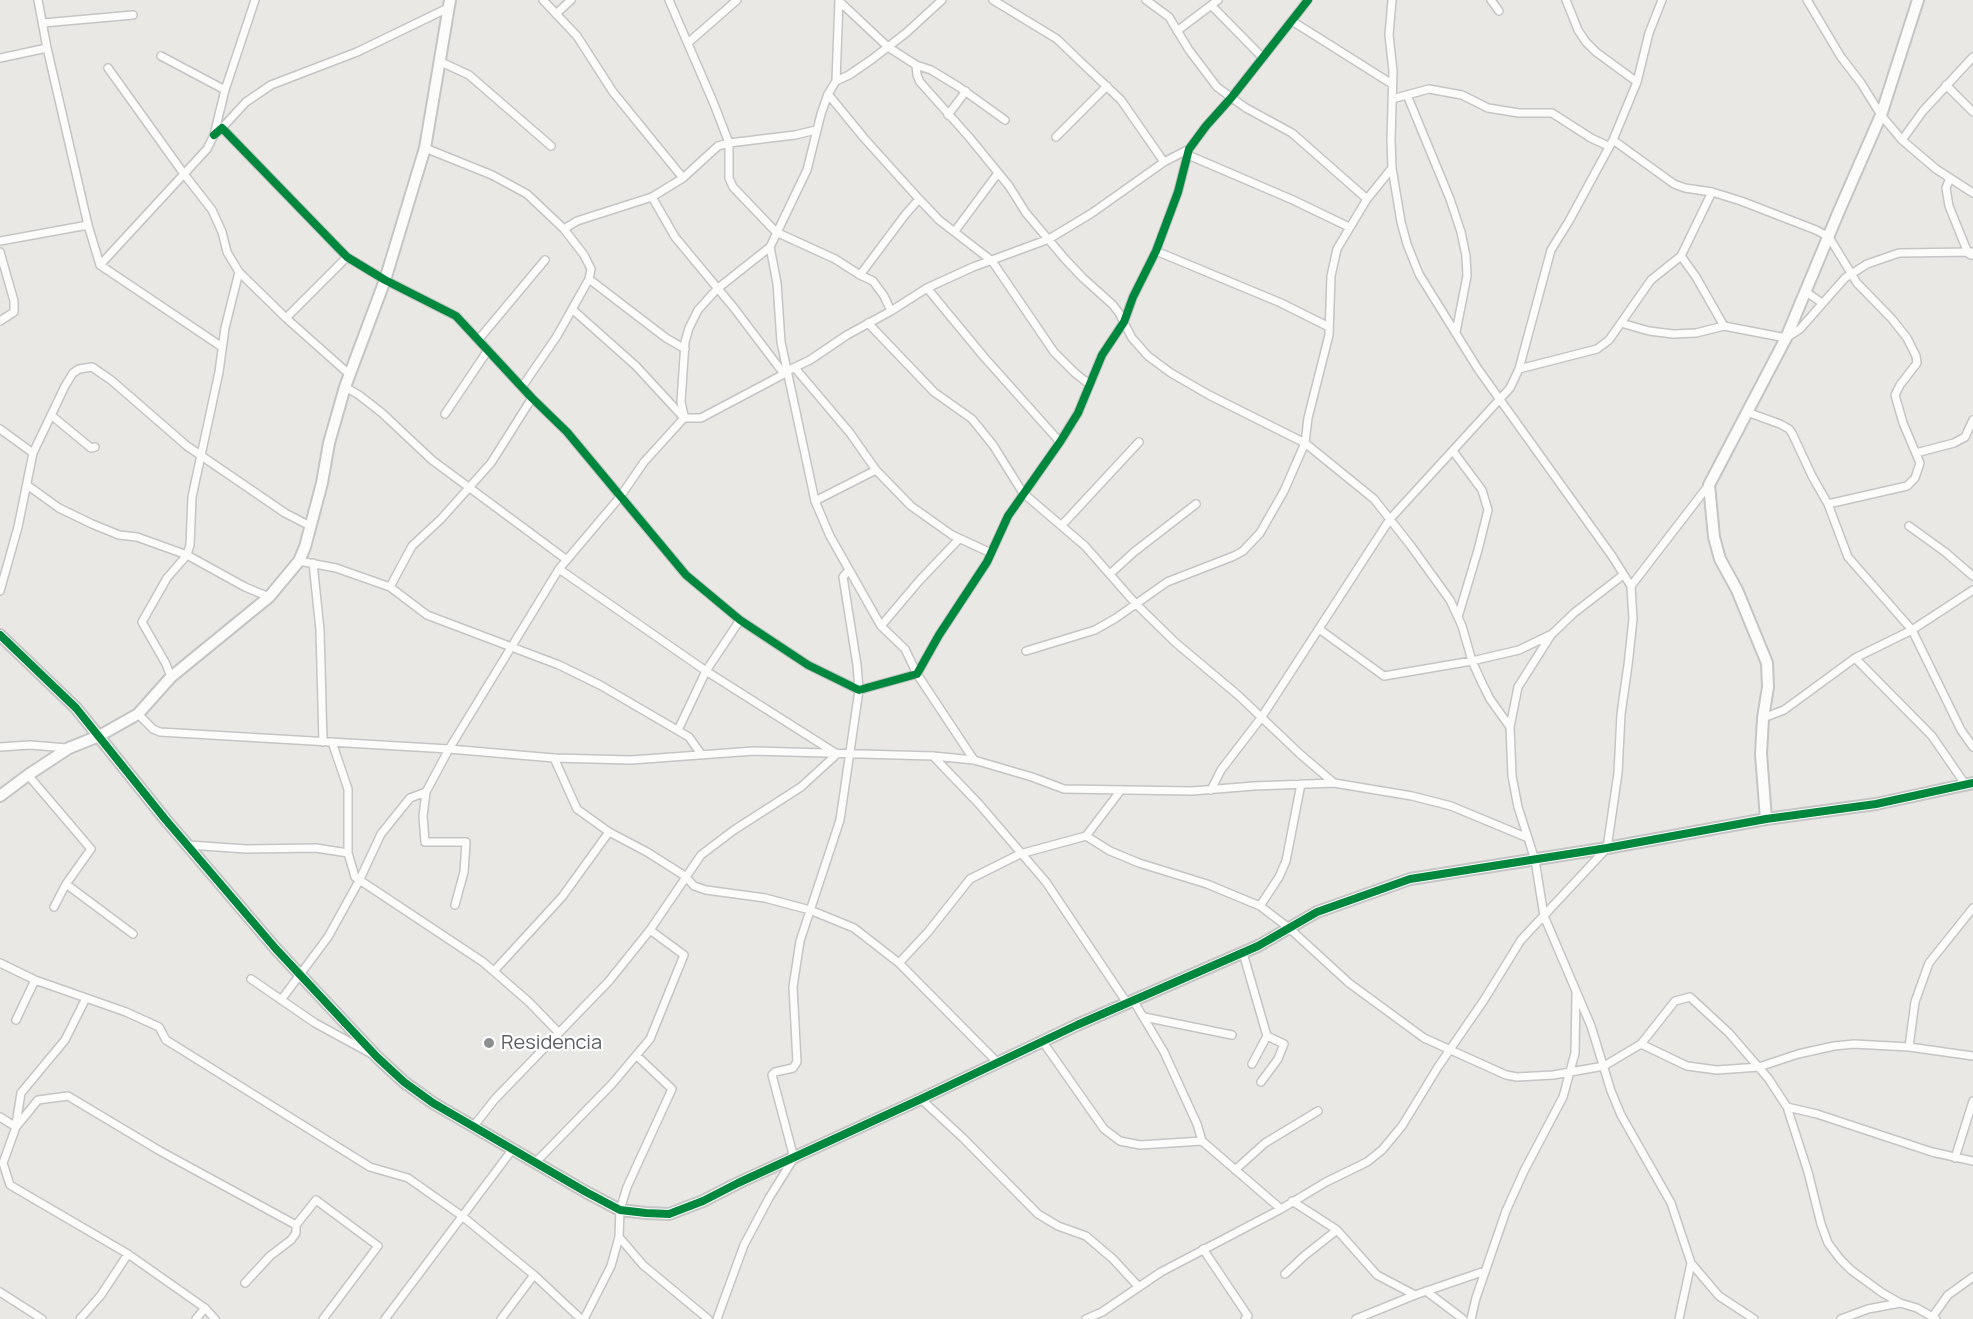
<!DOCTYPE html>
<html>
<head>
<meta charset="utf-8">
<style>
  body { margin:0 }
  canvas { display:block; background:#eae8e5 }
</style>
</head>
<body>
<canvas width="1973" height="1319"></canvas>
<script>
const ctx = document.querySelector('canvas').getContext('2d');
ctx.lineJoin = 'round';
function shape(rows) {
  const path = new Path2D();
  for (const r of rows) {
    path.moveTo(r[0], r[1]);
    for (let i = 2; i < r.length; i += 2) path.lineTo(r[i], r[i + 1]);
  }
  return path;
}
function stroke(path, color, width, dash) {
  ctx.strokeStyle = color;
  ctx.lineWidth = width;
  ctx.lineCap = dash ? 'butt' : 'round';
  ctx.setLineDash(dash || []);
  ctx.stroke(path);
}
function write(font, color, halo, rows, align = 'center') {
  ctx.font = font + ' Manrope,sans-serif';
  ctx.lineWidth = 4.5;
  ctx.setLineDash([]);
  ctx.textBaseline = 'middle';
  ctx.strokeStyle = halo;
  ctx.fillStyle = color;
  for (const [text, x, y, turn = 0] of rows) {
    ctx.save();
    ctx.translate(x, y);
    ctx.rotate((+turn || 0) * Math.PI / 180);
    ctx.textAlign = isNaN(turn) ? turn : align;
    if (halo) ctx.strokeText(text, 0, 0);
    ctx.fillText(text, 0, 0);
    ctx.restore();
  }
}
const street = shape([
  [38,0,47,48,88,225,100,265,222,347],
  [543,0,577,36,613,92,683,178],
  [669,0,714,104,729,143,729,178,733,187,776,232,835,259,860,275,873,281,884,296,891,311],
  [993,0,1057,39,1083,64,1121,100,1164,162],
  [1146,0,1169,17,1189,50,1217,87,1246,108,1292,133,1367,199],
  [1491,0,1499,11],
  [1566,0,1578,30,1586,42,1596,52,1637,82],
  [1807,0,1841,57,1861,83,1881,115,1902,140,1936,169,1973,193],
  [839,1,888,47,916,65,917,75,920,82,969,137,1009,186,1026,213,1065,259,1083,278,1113,305,1119,313,1132,338,1148,356,1171,373,1209,395,1305,443,1374,499,1411,546,1450,600,1462,626,1472,661,1482,683,1490,699,1510,727],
  [1212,6,1263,58],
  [556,14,571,0],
  [1292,21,1392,84],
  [43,23,133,15],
  [1177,31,1218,0],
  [689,42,737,0],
  [161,56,225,90],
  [0,58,47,48],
  [441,62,469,75,551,146],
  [916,65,931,70,959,87,1005,120],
  [108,68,184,174,212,210,222,232,227,252,239,272,286,318,349,374],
  [836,81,849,75,871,60,906,33,942,0],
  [1946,85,1973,112],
  [828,94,864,138,919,199,939,220,992,261,1054,352,1075,373,1089,384],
  [1407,95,1450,199,1461,232,1466,256,1467,276,1456,332],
  [1392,99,1429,89,1462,95,1488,108,1519,113,1552,113,1591,138,1608,146],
  [948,115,966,91],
  [222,128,246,102,271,85,357,52,448,8],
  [214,135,222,128,347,257,385,280,456,316,532,398,567,432,686,575,740,620,808,665,859,690,917,674,939,635,987,562,1008,516,1060,442,1078,413,1102,355,1124,322,1133,297,1156,251,1178,192,1189,149,1206,126,1231,98,1308,0],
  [1056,137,1107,86],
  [1613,140,1674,184,1685,188,1712,192,1741,201,1816,230,1829,237,1857,283,1892,319,1907,338,1916,356,1917,363,1900,385,1895,395,1903,423,1920,463,1915,478,1907,486,1828,504],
  [1902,140,1923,111,1973,57],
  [425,148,492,175,527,194,564,229,584,255,591,269,589,279,557,336,522,387],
  [1188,155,1293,200,1349,227],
  [1950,178,1946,188,1949,206,1968,253,1971,255],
  [652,197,675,237,734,308,784,374],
  [564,229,577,221,652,197,683,178,718,146,729,143,795,135,816,130],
  [955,231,998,173],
  [0,241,88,225],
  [770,247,777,283,781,342,815,501,830,536,881,626,905,649,917,674,974,760],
  [1156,251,1281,303,1329,327],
  [0,252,14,301,14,312,0,321],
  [1681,256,1696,277,1724,326],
  [100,265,207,149,214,135,225,90,255,0],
  [860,275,905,215,919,199],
  [589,279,666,338,685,349],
  [927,288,984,357,1060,442],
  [1805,291,1822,303],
  [572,309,636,366,684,418,701,418,784,374,787,371,810,360,847,335,891,311,927,288,973,267,1049,239,1092,213,1164,162,1189,149],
  [286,318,347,257],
  [868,323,934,392,972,419,993,445,1023,493,1085,546,1135,603,1176,643,1239,696,1300,754,1334,783],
  [1621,323,1649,331,1673,334,1696,333,1724,326,1786,338,1800,329,1845,278,1867,264,1899,253,1973,252],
  [479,339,545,260],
  [795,368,850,433,876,470,911,506,952,535,991,553],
  [1519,369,1597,349,1609,340,1651,280,1681,256,1712,192],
  [345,387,359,395,382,413,432,460,567,560],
  [1747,412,1780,424,1789,429,1792,433,1812,476,1828,504,1848,557,1912,630,1961,730,1973,747],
  [445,414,488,350],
  [51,415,91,448,95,447],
  [684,415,681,402,685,342,689,328,698,310,717,289,770,247,807,170,821,114,828,94,836,81,839,0],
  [0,429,33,453],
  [1453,451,1482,490,1488,510,1478,550,1458,617],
  [1916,453,1954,443,1965,437,1973,420],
  [27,485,59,508,92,524,119,535,137,537,187,555,245,587,269,597],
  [815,501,876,470],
  [1062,525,1139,442],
  [1909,526,1945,552,1973,576],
  [299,561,336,568,390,587,427,615,559,665,600,685,689,737,701,754],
  [313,563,320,630,323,742],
  [1110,574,1134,552,1196,504],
  [1623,575,1574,613,1551,635,1518,687,1510,727,1512,776,1518,807,1535,860,1544,916,1591,1026,1611,1091,1621,1115,1671,1203,1691,1263,1719,1296,1754,1319],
  [1631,586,1708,486],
  [390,587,412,546,441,519,491,463,532,398],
  [0,591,18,527,33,453,65,386,73,373,79,369,92,367,111,380,187,446,285,513,310,526],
  [881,626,919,581,959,539],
  [1319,629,1384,676,1472,661,1519,650,1550,635],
  [1026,651,1095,630,1116,618,1167,582,1234,556,1243,551,1260,533,1284,491,1305,443,1308,418,1329,335,1331,276,1337,249,1367,199,1392,168],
  [1855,658,1932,736,1965,784],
  [171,677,166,664,142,622,167,578,187,555,190,545,192,497,219,372,225,328,239,272],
  [138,714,153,729,160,732,449,749,554,758,631,760,754,751,933,756,974,760,1032,777,1064,789,1192,791,1254,786,1334,783,1412,796,1451,806,1528,838],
  [1763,718,1784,710,1855,658,1912,630,1973,590],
  [678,730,706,671,740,620],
  [332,742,348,789,348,853,355,877,483,962,529,1002,559,1033],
  [0,747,30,745,67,748],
  [933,756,979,804,1046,882,1127,1003],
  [554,758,577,809,609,832,647,852,685,876,694,886,706,890,765,898,810,910,854,928,899,963,998,1063],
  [28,775,91,849,66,884,54,907],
  [1211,790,1221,770,1261,718,1390,519,1510,388,1519,369,1551,250,1569,221,1613,140,1637,82,1649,33,1662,0],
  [426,792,423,816,425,842,466,842,464,872,455,905],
  [1086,836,1110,851,1139,863,1207,884,1260,906,1289,928,1349,983,1424,1038,1506,1075,1517,1077,1553,1075,1604,1066,1641,1044,1687,1066,1717,1070,1759,1067,1798,1054,1834,1046,1854,1044,1909,1047,1973,1056],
  [189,845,246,849,316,848,348,853],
  [66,884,133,934],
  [1260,906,1279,877,1286,861,1301,784],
  [1243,953,1267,1036,1252,1064],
  [0,963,35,980,126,1012,159,1027,166,1040,370,1167,408,1178,462,1216,534,1275,581,1319],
  [899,963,928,932,970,879,1020,854,1086,836,1121,790],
  [494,971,562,897,609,832],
  [251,979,315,1023,370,1053],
  [281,1000,328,937,359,881,381,834,410,798,426,792,449,749,559,569,620,497,644,462,684,418],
  [1133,1000,1164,1052,1197,1124,1202,1141,1281,1209],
  [1144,1017,1232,1035],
  [16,1020,35,980],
  [1043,1042,1104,1129,1120,1141,1140,1145,1202,1141],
  [1641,1044,1675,1001,1690,997,1729,1033,1768,1078,1787,1107,1808,1172,1821,1224,1828,1243,1840,1259,1851,1270,1881,1292,1900,1303],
  [1909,1047,1915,1002,1929,963,1973,908],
  [1261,1082,1278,1059,1284,1044,1267,1036],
  [921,1099,963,1138,1038,1214,1058,1226,1086,1236,1113,1259,1138,1286],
  [1787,1107,1817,1114,1932,1152,1973,1161],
  [0,1117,16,1127,3,1163,10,1185,128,1254,205,1308,215,1319],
  [16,1124,21,1093,65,1040,86,998],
  [16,1127,38,1100,68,1096,160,1151,296,1225],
  [473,1127,495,1099,609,981,650,930,701,855,734,830,801,787,837,754,706,671,559,569],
  [1955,1158,1973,1101],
  [535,1163,612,1084,650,1039,684,955,650,930],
  [1235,1170,1265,1143,1318,1111],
  [1292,1201,1337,1230,1377,1275,1415,1295],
  [619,1237,643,1265,708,1319],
  [1203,1249,1248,1316,1245,1319],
  [1285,1274,1304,1256,1337,1230],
  [245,1283,270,1256,291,1240,296,1233,296,1225,316,1200,378,1246,323,1319],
  [1426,1291,1463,1319],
  [0,1292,42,1319],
  [1933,1316,1948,1295,1973,1277],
  [80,1319,101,1295,128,1254],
  [196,1319,205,1308],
  [385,1319,512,1150],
  [501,1319,534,1275],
  [584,1319,611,1266,619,1237,620,1210,627,1187,672,1089,637,1056],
  [717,1319,744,1245,769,1198,794,1158,772,1075,775,1072,793,1068,797,1062,793,987,800,941,840,820,859,690,857,665,843,577,848,571],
  [1086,1319,1102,1312,1161,1272,1281,1209,1326,1182,1367,1162,1382,1150,1402,1126,1438,1067,1484,1000,1521,940,1607,848,1618,773,1621,714,1628,665,1633,619,1631,586,1612,556,1478,369,1419,274,1407,244,1401,222,1392,168,1391,140,1393,71,1389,35,1392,0],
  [1356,1319,1415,1295,1485,1271],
  [1471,1319,1476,1298,1506,1211,1524,1171,1563,1097,1575,1053,1576,994],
  [1679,1319,1691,1263],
  [1841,1319,1868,1309,1900,1303,1917,1308,1936,1319]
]);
const secondary = shape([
  [0,635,76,708,165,819,276,949,377,1057,404,1082,433,1103,586,1192,620,1210,646,1213,669,1214,703,1201,738,1183,921,1099,1077,1025,1258,946,1317,912,1410,879,1607,848,1766,819,1876,804,1973,783],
  [0,796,28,775,69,748,99,736,138,714,171,677,269,597,299,561,305,547,322,483,329,443,345,387,385,280,425,148,450,0],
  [1766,819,1761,754,1763,718,1768,687,1767,663,1737,590,1720,559,1714,537,1709,485,1786,338,1839,211,1881,115,1918,0]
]);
stroke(street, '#c5c5c5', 10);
stroke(secondary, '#c4c5c5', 14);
stroke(street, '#fcfcfb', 7);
stroke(secondary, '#fcfcfb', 10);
stroke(shape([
  [214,135,222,128,347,257,385,280,456,316,532,398,567,432,686,575,740,620,808,665,859,690,917,674,939,635,987,562,1008,516,1060,442,1078,413,1102,355,1124,322,1133,297,1156,251,1178,192,1189,149,1206,126,1231,98,1308,0],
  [0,635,76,708,165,819,276,949,377,1057,404,1082,433,1103,586,1192,620,1210,646,1213,669,1214,703,1201,738,1183,921,1099,1077,1025,1258,946,1317,912,1410,879,1607,848,1766,819,1876,804,1973,783]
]), '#00873e', 8);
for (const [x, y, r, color] of [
  [489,1043,6,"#8d8f90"]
]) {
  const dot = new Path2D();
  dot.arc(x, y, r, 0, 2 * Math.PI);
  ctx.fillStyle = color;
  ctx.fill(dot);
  stroke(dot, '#fff', 2);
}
write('20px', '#5b5f62', '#fff', [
  ["Residencia",501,1043]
], 'left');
</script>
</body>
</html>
